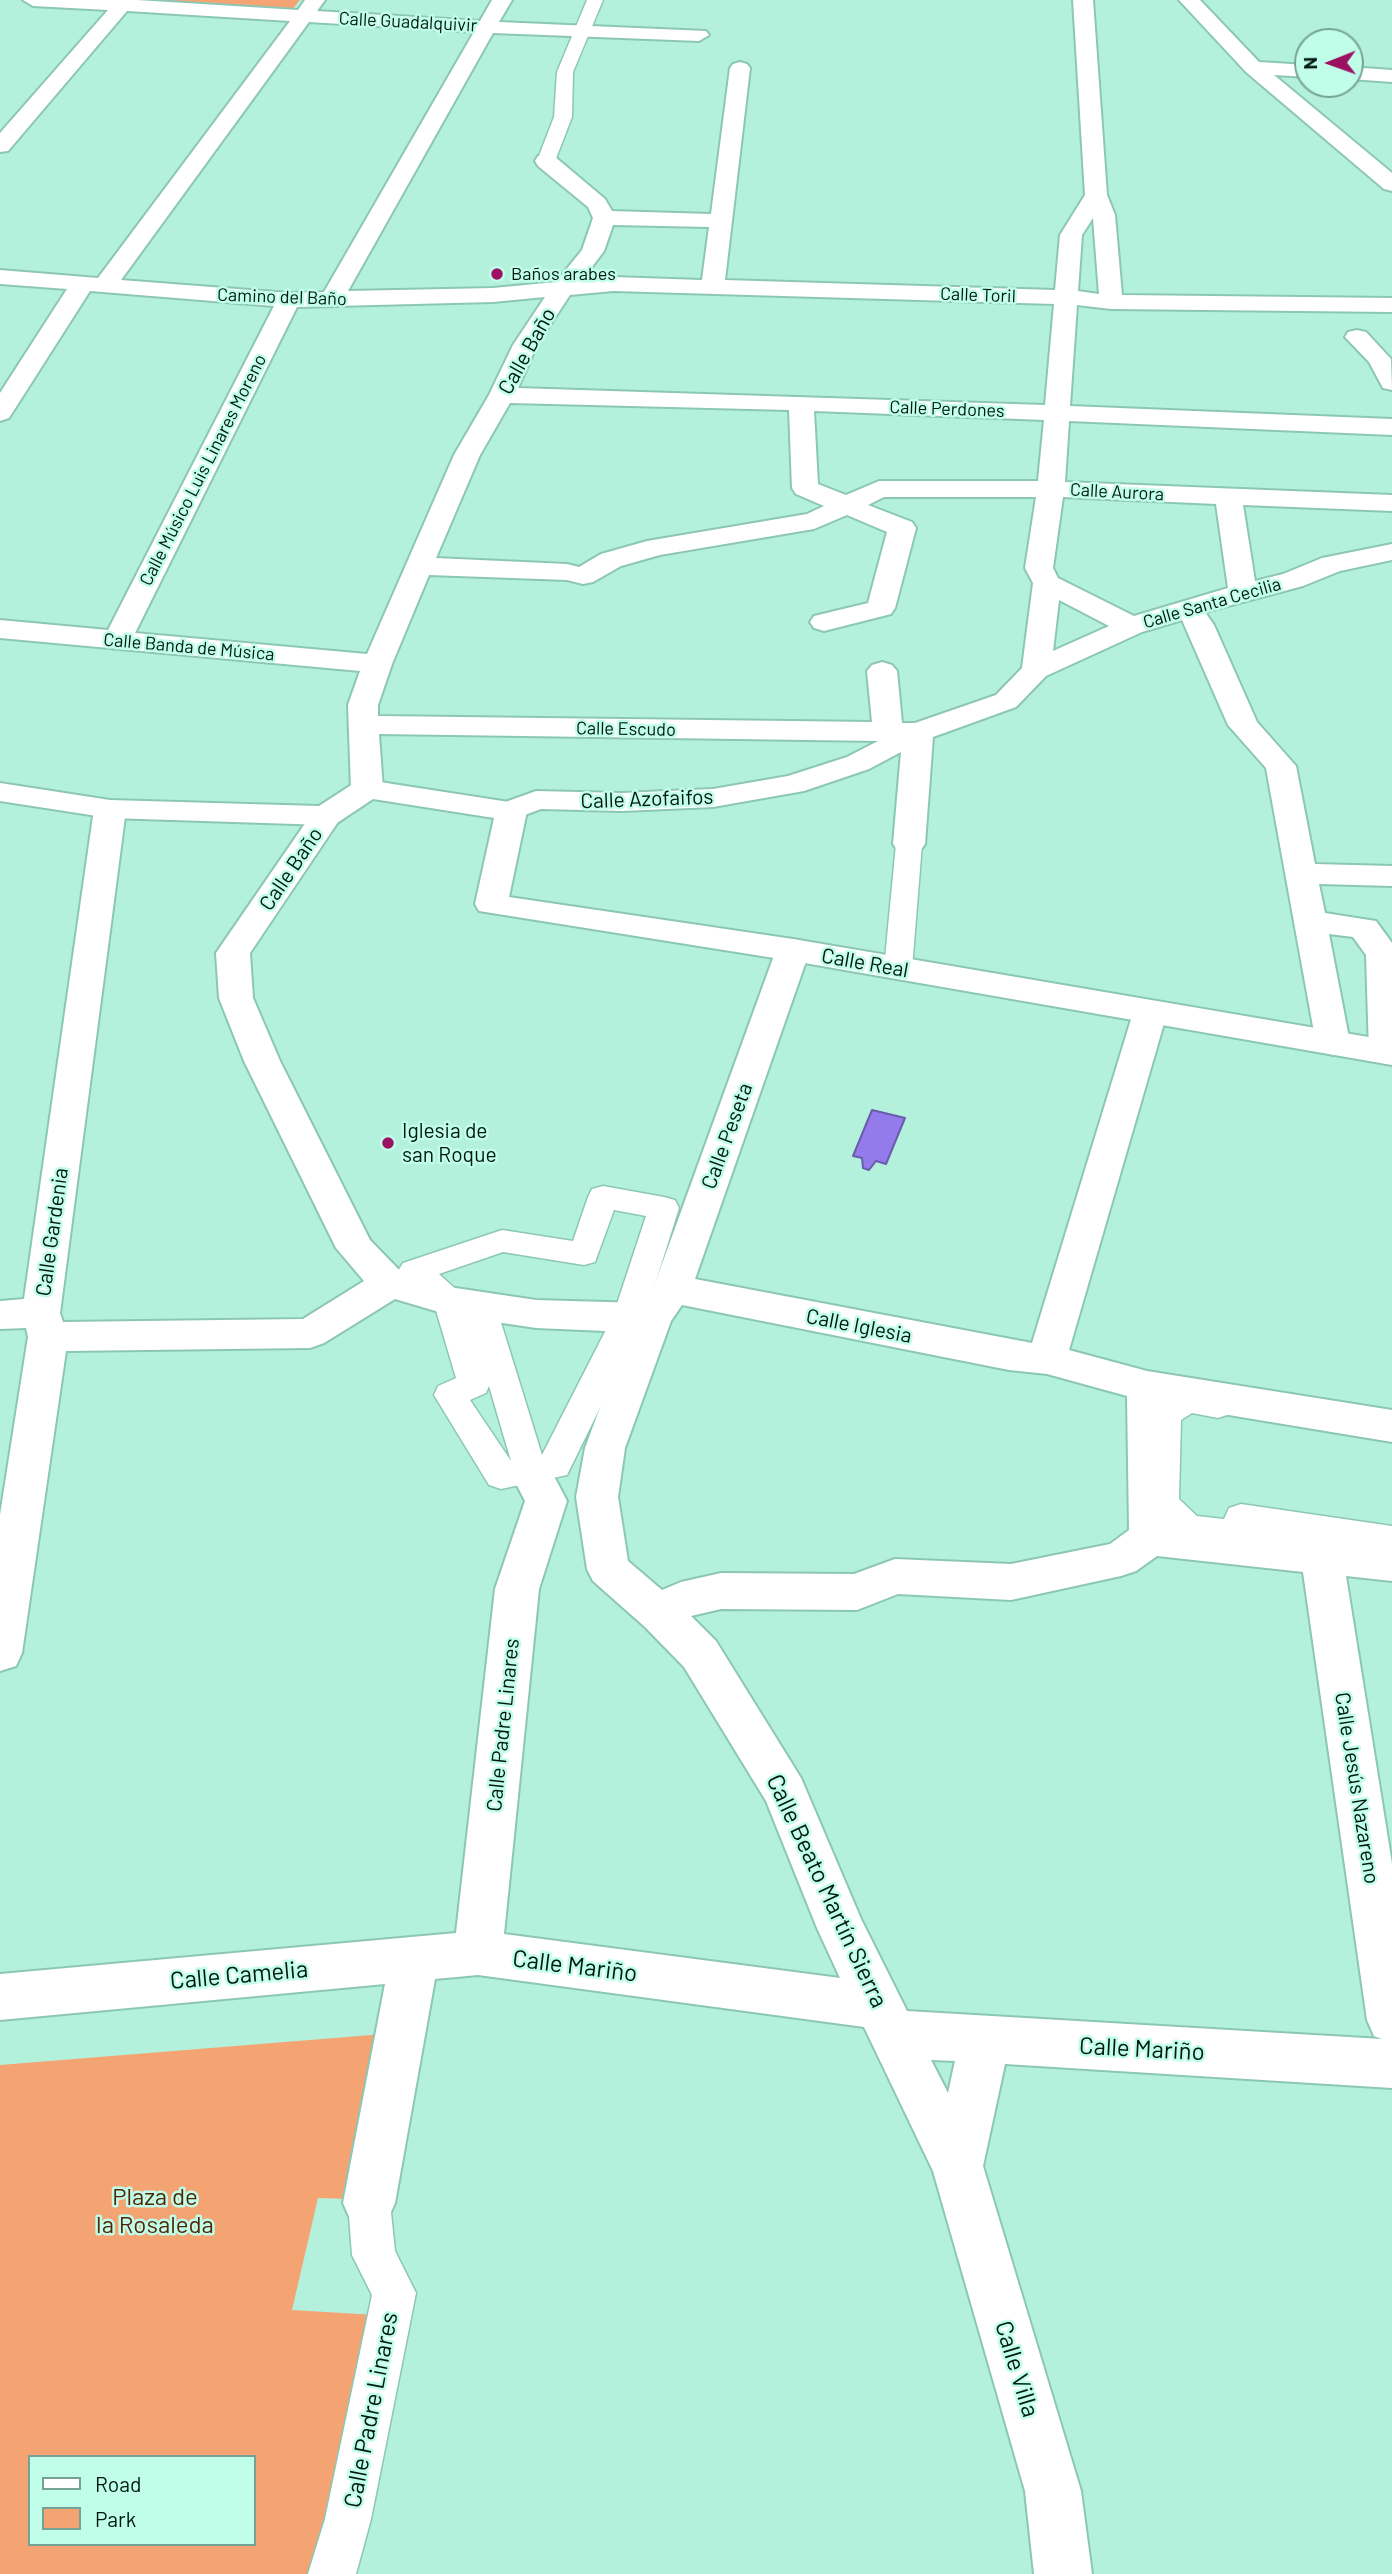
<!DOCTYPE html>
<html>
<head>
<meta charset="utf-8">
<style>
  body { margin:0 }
  #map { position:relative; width:1392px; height:2574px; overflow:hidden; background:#b4f1dd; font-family:Barlow,sans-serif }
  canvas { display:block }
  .legend { position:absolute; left:28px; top:2455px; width:228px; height:91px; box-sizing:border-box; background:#c1feea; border:2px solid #75a294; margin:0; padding:9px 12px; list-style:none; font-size:21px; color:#021812 }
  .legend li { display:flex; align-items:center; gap:14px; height:35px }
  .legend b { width:35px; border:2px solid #75a294 }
  .north { position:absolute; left:1294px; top:28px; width:70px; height:70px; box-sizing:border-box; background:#c1feea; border:2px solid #75a294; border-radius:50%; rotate:269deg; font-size:19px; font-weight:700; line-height:28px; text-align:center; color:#021812 }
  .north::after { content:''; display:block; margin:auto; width:24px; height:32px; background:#9c1263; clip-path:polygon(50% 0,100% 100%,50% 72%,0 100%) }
</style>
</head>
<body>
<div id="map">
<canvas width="1392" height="2574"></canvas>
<ul class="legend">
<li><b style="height:9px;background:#fff"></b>Road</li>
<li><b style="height:19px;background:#f4a472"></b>Park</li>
</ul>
<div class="north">N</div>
</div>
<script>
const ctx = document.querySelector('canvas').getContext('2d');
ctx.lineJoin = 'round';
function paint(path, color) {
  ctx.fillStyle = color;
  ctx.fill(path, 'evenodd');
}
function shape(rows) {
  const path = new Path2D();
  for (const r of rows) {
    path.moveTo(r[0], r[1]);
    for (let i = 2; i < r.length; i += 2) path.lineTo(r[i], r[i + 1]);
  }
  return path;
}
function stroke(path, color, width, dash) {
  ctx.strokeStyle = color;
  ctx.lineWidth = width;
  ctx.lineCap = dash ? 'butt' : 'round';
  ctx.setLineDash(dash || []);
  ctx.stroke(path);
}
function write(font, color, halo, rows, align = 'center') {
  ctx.font = font + ' Barlow,sans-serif';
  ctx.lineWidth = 5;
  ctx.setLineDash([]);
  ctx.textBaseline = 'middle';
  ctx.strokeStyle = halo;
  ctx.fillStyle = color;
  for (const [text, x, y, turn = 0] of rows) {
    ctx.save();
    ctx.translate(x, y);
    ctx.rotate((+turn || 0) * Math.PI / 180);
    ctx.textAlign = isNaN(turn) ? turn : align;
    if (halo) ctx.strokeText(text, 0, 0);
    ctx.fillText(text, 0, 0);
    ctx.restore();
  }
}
paint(shape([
  [137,0,300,0,292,10,135,2],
  [384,2034,349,2199,318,2198,292,2310,376,2315,313,2574,0,2574,0,2065],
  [30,2457,254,2457,254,2544,30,2544]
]), '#f4a472');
const water = shape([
  [872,1110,905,1118,886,1164,876,1161,869,1170,863,1168,862,1158,853,1156,872,1110]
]);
paint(water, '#957aec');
stroke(water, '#695dab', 2);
const pedestrian = shape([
  [587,0,603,0,573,72,572,117,555,161,546,166,540,165,537,161,554,117,557,72,587,0],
  [909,836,918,838,922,844,912,969,908,975,898,978,888,975,884,969,896,844,900,838,909,836],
  [603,1186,664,1197,675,1200,679,1208,645,1316,567,1475,501,1489,489,1485,434,1395,438,1386,456,1378,435,1307,403,1279,398,1271,403,1263,502,1230,573,1241,588,1197,592,1189,603,1186],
  [614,1210,646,1216,613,1316,542,1455,494,1300,483,1296,472,1300,467,1308,469,1314,460,1293,439,1274,503,1252,584,1265,595,1262,614,1210],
  [489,1386,511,1461,470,1400,486,1393,489,1386],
  [1187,1387,1230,1396,1234,1405,1230,1414,1218,1418,1192,1413,1181,1420,1179,1499,1197,1516,1224,1519,1229,1508,1241,1504,1392,1526,1392,1554,1258,1534,1253,1545,1241,1549,1188,1543,1176,1539,1150,1514,1145,1504,1148,1414,1153,1405,1175,1391,1187,1387],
  [369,2182,384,2188,390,2203,395,2251,416,2293,371,2519,356,2574,308,2574,325,2519,372,2295,352,2255,348,2203,354,2188,369,2182]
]);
const minor = shape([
  [23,0,137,0,298,10,305,0,325,0,317,11,480,21,492,0,512,0,499,22,706,31,709,35,699,41,493,33,348,291,493,288,556,282,582,250,593,218,588,207,538,166,535,161,538,156,546,155,554,156,605,199,612,211,711,214,730,68,733,64,740,62,747,64,750,68,725,280,1055,290,1060,235,1085,195,1073,0,1093,0,1107,195,1115,215,1122,295,1392,298,1392,312,1111,309,1077,305,1070,406,1392,419,1392,435,1069,421,1065,482,1392,495,1392,511,1243,505,1255,581,1283,574,1322,558,1392,544,1392,560,1340,571,1303,586,1205,612,1214,625,1257,722,1296,766,1315,864,1392,866,1392,886,1319,884,1325,913,1376,921,1392,943,1392,1062,1386,1064,1374,1060,1369,1052,1366,955,1353,937,1329,934,1350,1043,1345,1051,1333,1055,1321,1051,1316,1043,1266,768,1228,725,1182,620,1142,632,1046,676,1016,707,933,737,925,844,920,851,909,854,898,851,893,844,901,752,869,769,804,791,713,807,622,811,541,809,511,820,500,818,495,811,500,804,536,791,622,793,713,789,788,776,847,757,878,741,379,734,383,789,378,796,367,798,356,796,351,789,348,705,360,671,0,638,0,620,108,630,274,306,90,291,9,418,0,421,0,393,67,289,0,284,0,270,98,278,290,21,127,11,8,151,0,152,0,133,108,10,33,6,23,0],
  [309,22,474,32,324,292,289,293,121,280,309,22],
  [1093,218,1099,294,1078,291,1082,235,1093,218],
  [613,225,709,227,702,280,613,277,582,280,604,251,613,225],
  [613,291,1054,304,1045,405,518,388,537,345,570,295,613,291],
  [545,297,513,345,489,395,454,455,367,654,135,633,297,307,493,302,545,297],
  [510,403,789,410,792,488,796,494,824,506,807,514,647,541,601,554,579,567,567,564,436,558,480,455,510,403],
  [814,411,1044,420,1038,481,879,481,846,495,818,484,814,411],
  [884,497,1036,497,1025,568,1033,583,1022,668,996,695,915,723,902,723,897,671,892,665,882,662,872,665,867,671,872,722,378,716,378,705,392,664,429,575,567,580,583,584,593,582,621,566,660,555,814,529,847,515,887,532,868,603,814,616,810,622,814,628,824,631,891,614,895,608,916,528,912,522,868,505,884,497],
  [1063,497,1216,504,1228,588,1134,616,1058,578,1053,568,1063,497],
  [1059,600,1109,626,1053,651,1059,600],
  [1357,330,1366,332,1391,359,1392,390,1383,388,1369,362,1345,337,1348,332,1357,330],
  [110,800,121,802,126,809,60,1313,63,1322,303,1319,364,1281,336,1248,244,1061,219,998,216,953,315,809,326,807,337,809,342,816,250,953,253,998,280,1061,370,1240,403,1274,449,1287,536,1300,642,1303,654,1286,776,950,781,942,793,939,805,942,810,950,695,1279,1032,1343,1133,1013,1138,1005,1150,1002,1162,1005,1167,1013,1069,1350,1147,1371,1392,1410,1392,1442,1168,1405,1171,1523,1392,1547,1392,1581,1346,1576,1392,1864,1392,2088,1005,2064,983,2166,1081,2491,1092,2574,1034,2574,1025,2491,933,2171,864,2027,478,1975,435,1979,395,2203,387,2221,369,2229,351,2221,343,2203,385,1984,0,2020,0,1974,456,1933,495,1589,525,1501,509,1470,515,1459,530,1454,545,1459,567,1501,539,1589,504,1934,840,1978,817,1928,766,1801,684,1667,645,1627,593,1581,587,1569,576,1497,585,1448,628,1332,536,1328,449,1315,395,1299,324,1343,310,1348,66,1351,22,1653,16,1666,0,1671,0,1515,28,1337,26,1328,0,1329,0,1301,24,1299,94,809,99,802,110,800],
  [682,1305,1009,1370,1047,1374,1127,1396,1129,1530,1110,1544,1011,1564,895,1559,854,1574,721,1573,681,1582,662,1590,628,1561,618,1497,625,1448,671,1321,682,1305],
  [1157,1556,1303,1572,1367,2020,1374,2036,1382,2039,907,2011,861,1919,801,1778,716,1641,691,1616,721,1609,857,1610,898,1594,1011,1600,1121,1576,1136,1571,1157,1556],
  [931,2060,955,2061,948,2093,931,2060]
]);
const tertiary = shape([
  [1179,0,1200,0,1259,62,1308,65,1308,77,1274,75,1392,173,1392,191,1384,189,1246,72,1179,0],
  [1350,67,1392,70,1392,82,1350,79,1350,67],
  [367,780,522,804,527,811,509,897,793,939,1392,1041,1392,1065,793,961,479,911,475,904,494,818,373,799,337,823,326,825,110,818,0,801,0,783,110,800,319,806,356,782,367,780]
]);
stroke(pedestrian, '#8cc7b4', 3);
stroke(minor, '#8cc7b4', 4);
stroke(tertiary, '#8cc7b4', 4);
paint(pedestrian, '#fff');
paint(minor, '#fff');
paint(tertiary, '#fff');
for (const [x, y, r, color] of [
  [497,274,7,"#9c1263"],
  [388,1143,7,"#9c1263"]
]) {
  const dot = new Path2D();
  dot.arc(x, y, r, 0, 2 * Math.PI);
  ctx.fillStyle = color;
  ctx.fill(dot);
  stroke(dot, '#c1feea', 2.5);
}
write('18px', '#021812', '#c1feea', [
  ["Calle Guadalquivir",408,22,3],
  ["Calle Toril",978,295,2],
  ["Camino del Baño",282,297,2],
  ["Calle Perdones",947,409,2],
  ["Calle Músico Luis Linares Moreno",203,470,-63],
  ["Calle Aurora",1117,492,3],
  ["Calle Santa Cecilia",1212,603,-16],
  ["Calle Banda de Música",189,647,5],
  ["Calle Escudo",626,729,1]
]);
write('18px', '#021812', '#c1feea', [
  ["Baños arabes",511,274]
], 'left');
write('21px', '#021812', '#c1feea', [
  ["Calle Baño",527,351,-61],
  ["Calle Azofaifos",647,799,-2],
  ["Calle Baño",291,869,-56],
  ["Calle Real",865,963,10],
  ["Calle Peseta",727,1136,-70],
  ["Calle Gardenia",52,1232,-82],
  ["Calle Iglesia",859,1326,11],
  ["Calle Padre Linares",503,1725,-84],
  ["Calle Jesús Nazareno",1357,1788,81]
]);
write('21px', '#021812', '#c1feea', [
  ["Iglesia de",402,1131],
  ["san Roque",402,1155]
], 'left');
write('24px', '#021812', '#c1feea', [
  ["Calle Beato Martín Sierra",827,1891,65],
  ["Calle Mariño",575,1966,7],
  ["Calle Camelia",239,1975,-5],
  ["Calle Mariño",1142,2049,3],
  ["Calle Villa",1017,2369,73],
  ["Calle Padre Linares",371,2410,-79]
]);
write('24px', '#512605', '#c1feea', [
  ["Plaza de",155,2197],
  ["la Rosaleda",155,2225]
]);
</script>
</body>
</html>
